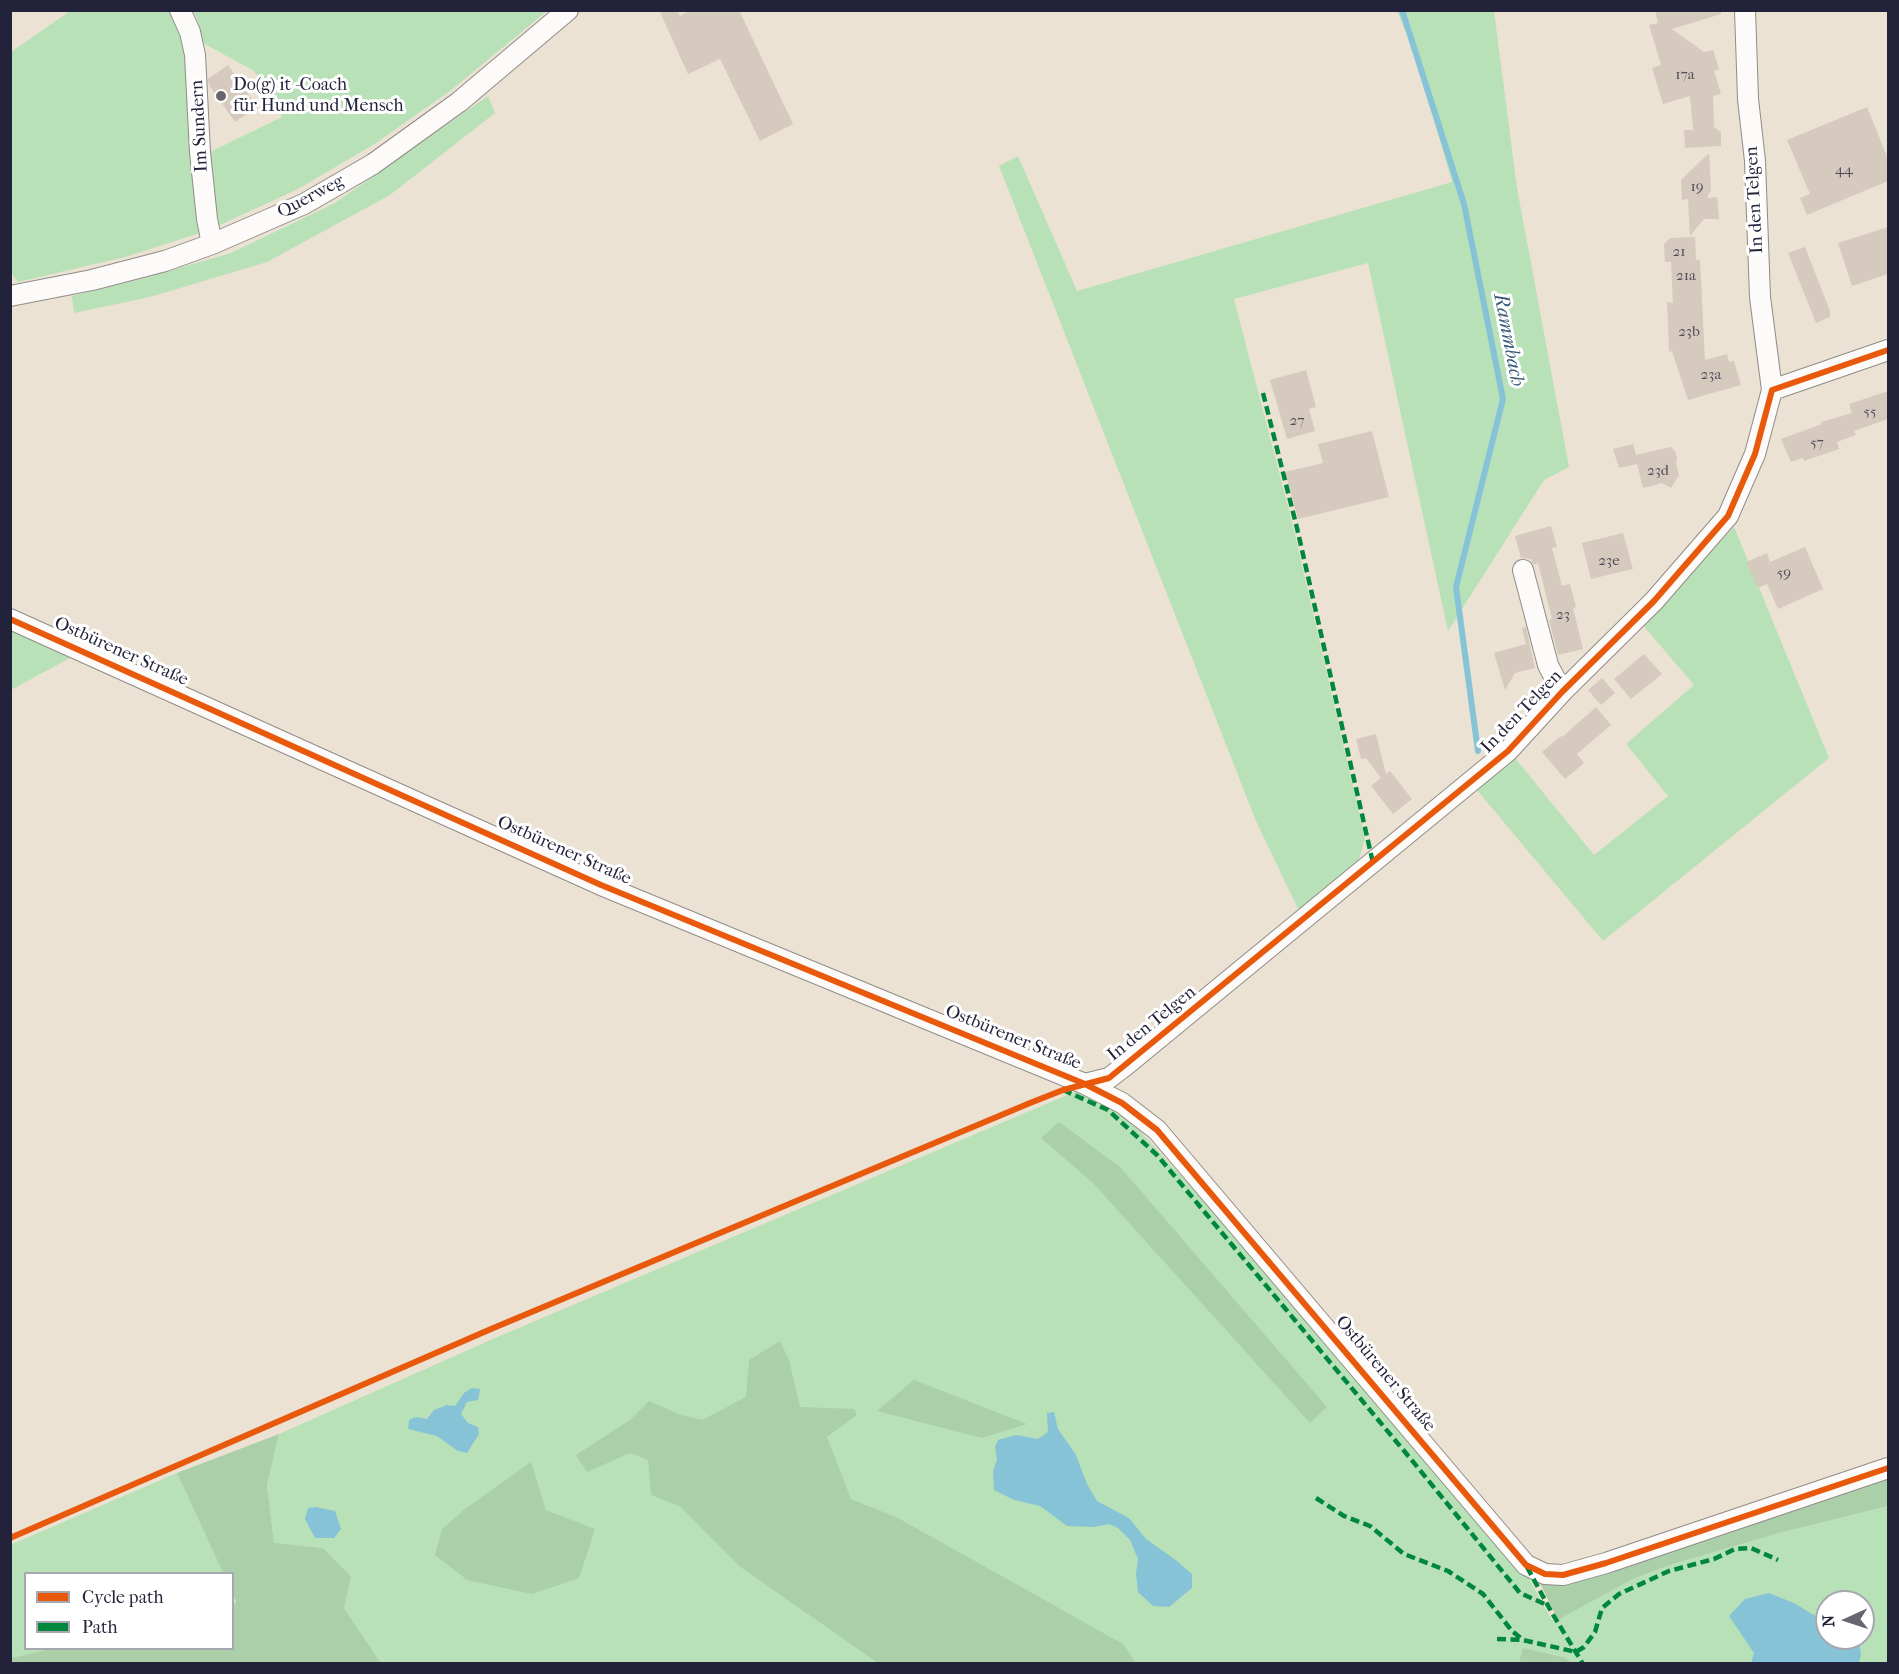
<!DOCTYPE html>
<html>
<head>
<meta charset="utf-8">
<style>
  body { margin:0 }
  #map { position:relative; width:1899px; height:1674px; overflow:hidden; background:#ebe2d4; font-family:"IM FELL French Canon",serif }
  canvas { display:block }
  .frame { position:absolute; inset:0; border:12px solid #22223b; pointer-events:none }
  .legend { position:absolute; left:24px; top:1572px; width:210px; height:78px; box-sizing:border-box; background:#fff; border:2px solid #a7a7b1; margin:0; padding:8px 10px; list-style:none; font-size:18px; color:#22223b }
  .legend li { display:flex; align-items:center; gap:12px; height:30px }
  .legend b { width:30px; border:2px solid #a7a7b1 }
  .north { position:absolute; left:1815px; top:1590px; width:60px; height:60px; box-sizing:border-box; background:#fff; border:2px solid #a7a7b1; border-radius:50%; rotate:267deg; font-size:16px; font-weight:700; line-height:24px; text-align:center; color:#22223b }
  .north::after { content:''; display:block; margin:auto; width:21px; height:27px; background:#686571; clip-path:polygon(50% 0,100% 100%,50% 72%,0 100%) }
</style>
</head>
<body>
<div id="map">
<canvas width="1899" height="1674"></canvas>
<div class="frame"></div>
<ul class="legend">
<li><b style="height:8px;background:#e8590c"></b>Cycle path</li>
<li><b style="height:8px;background:#00873e"></b>Path</li>
</ul>
<div class="north">N</div>
</div>
<script>
const ctx = document.querySelector('canvas').getContext('2d');
ctx.lineJoin = 'round';
function paint(path, color) {
  ctx.fillStyle = color;
  ctx.fill(path, 'evenodd');
}
function shape(rows) {
  const path = new Path2D();
  for (const r of rows) {
    path.moveTo(r[0], r[1]);
    for (let i = 2; i < r.length; i += 2) path.lineTo(r[i], r[i + 1]);
  }
  return path;
}
function stroke(path, color, width, dash) {
  ctx.strokeStyle = color;
  ctx.lineWidth = width;
  ctx.lineCap = dash ? 'butt' : 'round';
  ctx.setLineDash(dash || []);
  ctx.stroke(path);
}
function write(font, color, halo, rows, align = 'center') {
  ctx.font = font + ' "IM FELL French Canon",serif';
  ctx.lineWidth = 6;
  ctx.setLineDash([]);
  ctx.textBaseline = 'middle';
  ctx.strokeStyle = halo;
  ctx.fillStyle = color;
  for (const [text, x, y, turn = 0] of rows) {
    ctx.save();
    ctx.translate(x, y);
    ctx.rotate((+turn || 0) * Math.PI / 180);
    ctx.textAlign = isNaN(turn) ? turn : align;
    if (halo) ctx.strokeText(text, 0, 0);
    ctx.fillText(text, 0, 0);
    ctx.restore();
  }
}
paint(shape([
  [70,11,173,11,183,26,200,233,125,257,18,282,11,273,11,52],
  [193,11,547,11,450,91,373,145,298,189,220,225,214,206,206,154,282,117,254,71,203,43,197,18],
  [1397,11,1494,11,1517,188,1569,467,1544,480,1448,631,1368,263,1234,299,1293,526,1365,839,1359,859,1299,911,1256,821,999,166,1018,156,1077,291,1452,182,1412,46],
  [488,96,495,113,390,195,267,262,150,297,74,313,72,296,134,281,231,253,335,203],
  [1734,527,1829,758,1603,941,1477,790,1515,758,1594,855,1668,796,1626,744,1694,685,1642,624],
  [11,623,79,653,11,690],
  [1079,1090,1103,1101,1128,1118,1334,1342,1522,1566,1552,1620,1558,1620,1633,1579,1670,1565,1779,1533,1888,1506,1888,1663,381,1663,344,1608,323,1548,274,1544,267,1485,279,1434,495,1338],
  [1827,1602,1863,1602,1863,1638,1827,1638],
  [177,1473,223,1573,26,1574,26,1648,49,1649,11,1658,10,1545]
]), '#b9e1b7');
paint(shape([
  [1059,1122,1121,1168,1327,1407,1310,1423,1093,1183,1041,1138],
  [780,1341,789,1360,800,1407,854,1409,857,1415,827,1437,851,1499,898,1518,1123,1644,1136,1663,878,1663,739,1566,681,1507,651,1495,648,1460,630,1453,587,1472,576,1455,630,1420,649,1401,681,1415,702,1420,746,1397,749,1360],
  [914,1380,1027,1424,982,1438,877,1411],
  [279,1434,267,1485,274,1543,323,1548,351,1577,344,1608,381,1663,11,1663,11,1658,49,1649,232,1648,233,1604,236,1602,233,1595,232,1574,223,1573,177,1473],
  [531,1462,546,1510,595,1529,579,1578,532,1594,467,1580,435,1555,442,1529,465,1509],
  [1888,1478,1888,1506,1779,1533,1670,1565,1633,1579,1558,1620,1540,1583,1562,1585],
  [1523,1648,1566,1658,1570,1663,1519,1663]
]), '#aacfa9');
paint(shape([
  [472,1388,480,1389,478,1400,467,1402,461,1414,468,1423,478,1427,479,1434,467,1453,458,1451,437,1436,408,1429,409,1420,416,1417,427,1419,434,1410,447,1405,455,1406,464,1393],
  [1054,1412,1058,1429,1076,1455,1087,1484,1097,1501,1129,1518,1146,1539,1177,1561,1192,1574,1192,1588,1169,1607,1153,1606,1138,1592,1136,1574,1138,1559,1130,1540,1118,1528,1109,1524,1094,1527,1067,1526,1040,1506,1014,1500,994,1490,993,1472,997,1459,995,1447,998,1440,1016,1435,1038,1439,1048,1432,1047,1413],
  [316,1507,335,1511,341,1529,334,1538,315,1538,305,1519,308,1508],
  [1769,1593,1794,1603,1827,1623,1827,1638,1853,1638,1859,1641,1861,1655,1859,1663,1751,1663,1754,1653,1729,1616,1745,1599]
]), '#86c3d7');
stroke(shape([
  [1402,10,1464,204,1503,399,1456,587,1478,751]
]), '#86c3d7', 6);
paint(shape([
  [659,10,677,10,680,16,691,10,739,10,793,124,760,141,720,59,688,74],
  [1655,10,1721,10,1721,14,1672,29,1704,52,1713,50,1719,69,1714,71,1721,94,1713,96,1714,127,1721,132,1721,146,1685,148,1684,130,1693,130,1690,96,1663,104,1652,68,1661,65,1649,25,1658,23],
  [228,65,257,107,235,122,209,85,208,79],
  [1867,107,1888,159,1888,181,1807,215,1800,198,1810,194,1787,140],
  [1709,153,1711,190,1707,198,1717,197,1719,219,1704,219,1690,236,1688,199,1682,200,1681,180],
  [1888,227,1888,274,1852,286,1838,243],
  [1695,237,1696,260,1700,260,1705,360,1727,354,1729,362,1734,361,1741,385,1688,400,1672,351,1669,352,1667,302,1673,303,1671,262,1665,262,1664,244,1670,238],
  [1805,247,1830,311,1830,317,1816,323,1788,253],
  [1306,370,1316,407,1309,409,1315,431,1287,439,1270,380],
  [1888,391,1888,419,1854,431,1856,435,1837,442,1839,449,1804,461,1803,458,1791,462,1781,439,1822,424,1821,422,1852,413,1849,404],
  [1372,431,1389,497,1298,519,1285,472,1323,463,1318,444],
  [1633,444,1636,455,1671,447,1675,451,1677,458,1676,463,1679,475,1671,488,1662,483,1643,488,1637,464,1619,468,1613,449],
  [1551,526,1557,547,1552,548,1562,586,1570,584,1576,607,1573,608,1583,649,1558,655,1549,620,1552,619,1538,563,1533,565,1531,559,1521,558,1515,536],
  [1623,533,1633,569,1591,579,1582,543],
  [1805,547,1823,589,1778,609,1767,584,1758,588,1746,562,1767,553,1770,562],
  [1526,627,1535,668,1515,673,1505,690,1494,653,1526,644,1522,628],
  [1644,654,1662,674,1631,699,1614,679],
  [1602,678,1615,693,1601,705,1588,690],
  [1596,707,1611,725,1577,754,1584,763,1565,779,1542,752,1561,736,1562,737],
  [1376,734,1386,774,1390,771,1412,799,1393,814,1371,786,1381,778,1366,758,1361,759,1356,739]
]), '#d5cabd');
const minor = shape([
  [180,10,190,32,195,55,200,152,207,219,212,244],
  [10,296,92,280,165,261,212,244,304,204,373,164,459,102,568,10],
  [1772,390,1888,350],
  [1523,570,1548,665,1562,692],
  [10,619,601,885,1085,1084,1122,1103,1157,1130,1526,1565,1545,1574,1563,1575,1606,1563,1888,1468],
  [1085,1084,1109,1078,1126,1065,1508,751,1562,692,1654,601,1728,516,1755,454,1772,390,1760,297,1755,161,1748,99,1745,10]
]);
stroke(minor, '#908c88', 22);
stroke(minor, '#fcfbf9', 20);
stroke(shape([
  [1263,393,1297,528,1373,863],
  [1063,1090,1108,1110,1157,1155,1410,1458,1520,1593,1547,1605],
  [1316,1498,1344,1516,1370,1526,1404,1554,1448,1571,1483,1594,1512,1631,1523,1640],
  [1527,1567,1552,1613,1583,1664],
  [1497,1639,1523,1640,1576,1652,1584,1647,1595,1632,1602,1608,1619,1594,1669,1571,1714,1559,1735,1549,1751,1548,1778,1560]
]), '#00873e', 4.5, [9, 4.5]);
stroke(shape([
  [10,619,601,885,1085,1084,1122,1103,1157,1130,1526,1565,1545,1574,1563,1575,1606,1563,1888,1468],
  [10,1538,491,1329,1030,1103,1063,1090,1109,1078,1508,751,1562,692,1654,601,1728,516,1755,454,1772,390,1888,350]
]), '#e8590c', 6);
for (const [x, y, r, color] of [
  [221,96,6,"#686571"]
]) {
  const dot = new Path2D();
  dot.arc(x, y, r, 0, 2 * Math.PI);
  ctx.fillStyle = color;
  ctx.fill(dot);
  stroke(dot, '#fff', 2);
}
write('15px', '#4f4c5c', null, [
  ["17a",1685,75],
  ["44",1844,170],
  ["19",1697,187],
  ["21",1679,252],
  ["21a",1686,276],
  ["23b",1689,332],
  ["23a",1711,375],
  ["55",1870,412],
  ["27",1297,421],
  ["57",1817,443],
  ["23d",1658,471],
  ["23e",1609,561],
  ["59",1784,573],
  ["23",1563,615]
]);
write('18px', '#22223b', '#fff', [
  ["Do(g) it -Coach",233,86],
  ["für Hund und Mensch",233,107]
], 'left');
write('18px', '#22223b', '#fff', [
  ["Im Sundern",200,126,-93],
  ["Querweg",311,197,-28],
  ["In den Telgen",1755,200,-93],
  ["Ostbürener Straße",121,652,24],
  ["In den Telgen",1522,712,-46],
  ["Ostbürener Straße",564,851,24],
  ["In den Telgen",1152,1024,-39],
  ["Ostbürener Straße",1013,1038,22],
  ["Ostbürener Straße",1385,1374,50]
]);
write('italic 20px', '#385d7a', '#fff', [
  ["Rammbach",1508,340,79]
]);
</script>
</body>
</html>
